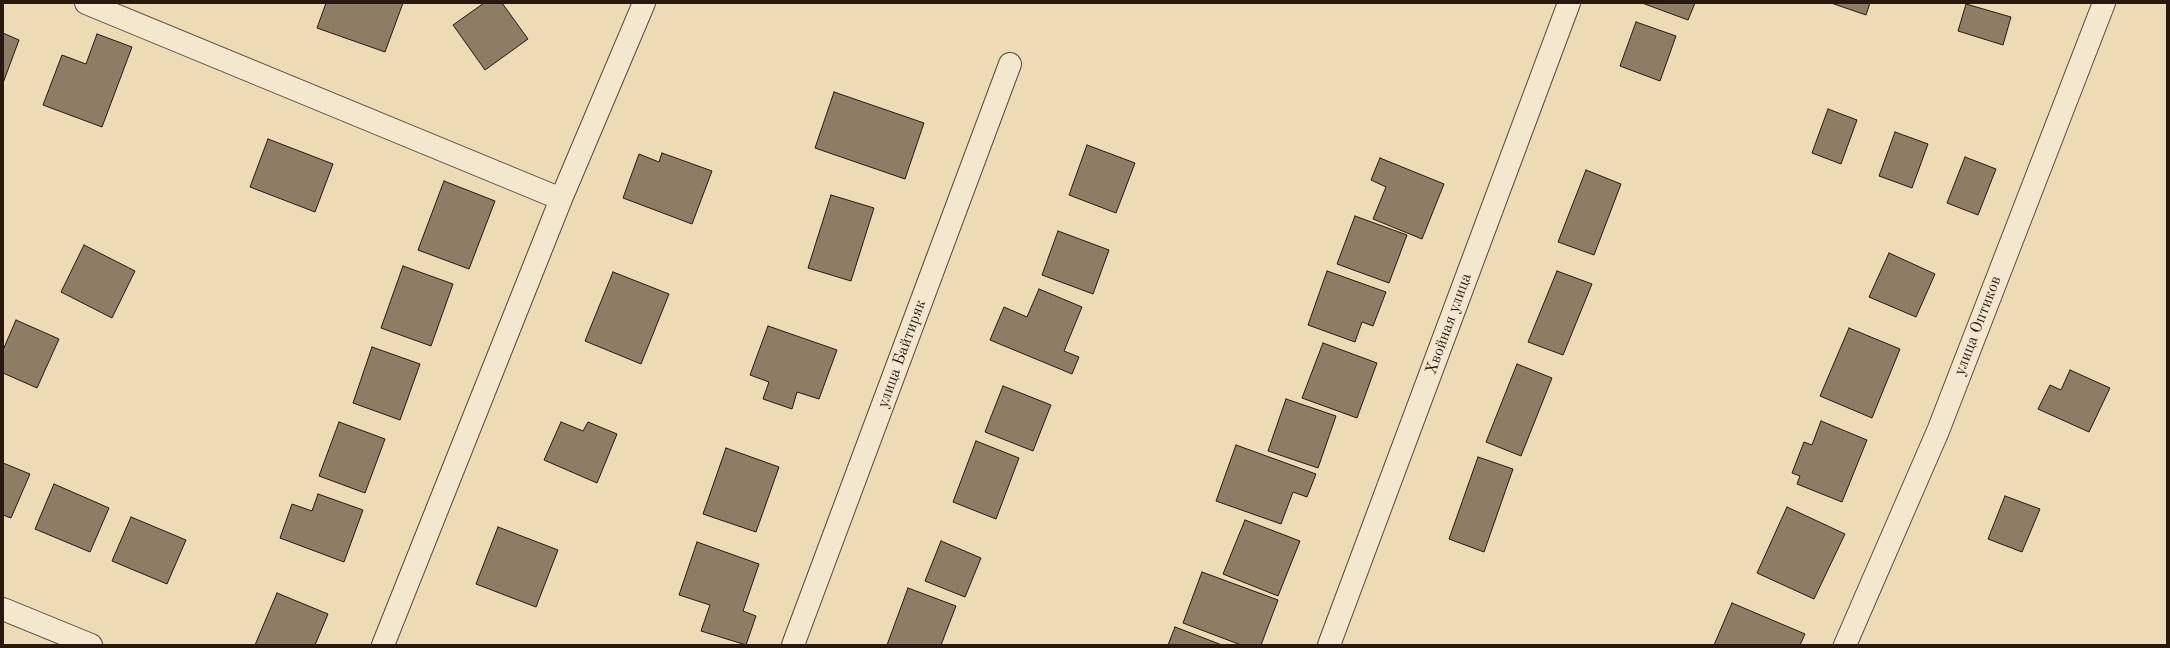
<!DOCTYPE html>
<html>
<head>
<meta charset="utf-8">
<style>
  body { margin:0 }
  #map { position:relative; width:2170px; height:648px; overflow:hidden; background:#ecdbb4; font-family:"Old Standard TT",serif }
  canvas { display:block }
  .frame { position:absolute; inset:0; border:4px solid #29180d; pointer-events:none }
</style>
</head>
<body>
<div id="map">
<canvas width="2170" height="648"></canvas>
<div class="frame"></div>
</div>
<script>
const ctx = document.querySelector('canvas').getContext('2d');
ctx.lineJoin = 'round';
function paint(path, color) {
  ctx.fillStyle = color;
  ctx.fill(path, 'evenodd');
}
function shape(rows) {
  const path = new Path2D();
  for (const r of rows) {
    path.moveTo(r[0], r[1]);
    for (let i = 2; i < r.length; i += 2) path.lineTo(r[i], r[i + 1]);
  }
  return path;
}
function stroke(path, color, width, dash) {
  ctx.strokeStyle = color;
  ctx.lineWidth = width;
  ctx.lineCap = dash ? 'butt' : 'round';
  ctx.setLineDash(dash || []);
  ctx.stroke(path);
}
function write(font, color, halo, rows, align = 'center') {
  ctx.font = font + ' "Old Standard TT",serif';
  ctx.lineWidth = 3.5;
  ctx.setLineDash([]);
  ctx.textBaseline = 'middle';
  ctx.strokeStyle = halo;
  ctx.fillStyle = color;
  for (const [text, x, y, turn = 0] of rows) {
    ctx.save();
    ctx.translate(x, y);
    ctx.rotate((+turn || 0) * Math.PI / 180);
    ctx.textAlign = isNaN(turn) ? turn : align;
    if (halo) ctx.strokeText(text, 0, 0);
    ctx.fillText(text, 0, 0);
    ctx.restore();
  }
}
const building = shape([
  [326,3,403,3,385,52,317,28,326,3],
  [484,3,502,3,528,39,485,70,453,25,484,3],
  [1642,3,1695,3,1688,20,1642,3],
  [1831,3,1870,3,1866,15,1831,3],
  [1966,4,2011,17,2003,45,1958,31,1966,4],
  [1636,22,1676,36,1660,81,1620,66,1636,22],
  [3,33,19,40,3,83,3,33],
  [97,34,132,47,102,127,43,105,62,55,86,64,97,34],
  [834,92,924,123,905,179,815,148,834,92],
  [1828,109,1857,120,1841,164,1812,153,1828,109],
  [1895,132,1928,144,1912,188,1879,176,1895,132],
  [268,139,333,164,315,212,250,187,268,139],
  [1087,145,1135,163,1116,213,1069,195,1087,145],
  [662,153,712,171,692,224,623,198,639,154,659,162,662,153],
  [1965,157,1996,169,1978,215,1947,203,1965,157],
  [1380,158,1444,184,1422,239,1373,219,1386,187,1371,180,1380,158],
  [1586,170,1621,184,1594,255,1558,242,1586,170],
  [444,181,495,201,469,269,418,250,444,181],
  [831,195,874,208,851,281,808,268,831,195],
  [1355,216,1407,235,1389,283,1337,264,1355,216],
  [1058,231,1109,250,1093,294,1042,275,1058,231],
  [84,245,135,271,112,318,61,292,84,245],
  [1889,253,1935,274,1916,317,1869,297,1889,253],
  [403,266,453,284,431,346,381,328,403,266],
  [1327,271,1386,292,1373,326,1362,322,1355,342,1308,325,1327,271],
  [1557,271,1592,284,1563,355,1528,342,1557,271],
  [613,272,669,294,641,364,585,341,613,272],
  [1039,289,1082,307,1064,351,1079,357,1072,374,990,340,1004,307,1027,317,1039,289],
  [16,320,59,339,37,388,3,373,3,350,16,320],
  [768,326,837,350,819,399,797,392,792,409,763,399,769,382,750,375,768,326],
  [1849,328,1900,349,1872,418,1820,396,1849,328],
  [1323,343,1377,363,1357,418,1302,398,1323,343],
  [372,347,420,364,400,420,353,403,372,347],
  [1517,364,1552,378,1521,456,1486,442,1517,364],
  [2070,370,2110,388,2089,432,2038,409,2050,385,2061,390,2070,370],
  [1003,386,1051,405,1033,451,985,432,1003,386],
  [1286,399,1336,416,1318,468,1268,451,1286,399],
  [1821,421,1867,440,1842,502,1797,484,1800,476,1792,473,1804,442,1812,445,1821,421],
  [339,422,385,439,365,493,319,476,339,422],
  [561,422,583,431,588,422,617,434,597,483,544,460,561,422],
  [976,441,1019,458,996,519,953,502,976,441],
  [1236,445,1316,474,1307,497,1293,492,1281,524,1216,501,1236,445],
  [726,448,779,467,756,532,703,514,726,448],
  [1478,457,1513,469,1484,552,1449,539,1478,457],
  [3,463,30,474,11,518,3,515,3,463],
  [54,484,109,508,90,552,35,529,54,484],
  [318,494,363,510,344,562,280,538,292,504,312,511,318,494],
  [2005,496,2040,509,2022,552,1988,539,2005,496],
  [1787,507,1845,534,1814,599,1757,573,1787,507],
  [131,517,186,540,167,584,112,561,131,517],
  [1245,520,1300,541,1278,596,1223,574,1245,520],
  [498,527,558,550,536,607,476,584,498,527],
  [941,541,981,558,965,597,925,581,941,541],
  [697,542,759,564,743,611,756,616,746,645,701,631,710,605,679,595,697,542],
  [1202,572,1278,600,1261,645,1241,645,1183,623,1202,572],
  [908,588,956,606,941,645,887,645,908,588],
  [277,593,328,614,315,645,255,645,277,593],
  [1732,603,1805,634,1800,645,1714,645,1732,603],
  [1175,627,1222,645,1168,645,1175,627]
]);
paint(building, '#8e7d64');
stroke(building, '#29180d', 1);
const minor = shape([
  [86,3,561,199],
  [3,609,91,645],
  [383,645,561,199,644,3],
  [793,645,1010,64],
  [1329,645,1569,3],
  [1845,645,1938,431,2104,3]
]);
stroke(minor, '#5a4937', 24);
stroke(minor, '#f3e8ce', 22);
write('16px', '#29180d', '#f3e8ce', [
  ["Хвойная улица",1449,324,-70],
  ["улица Оптиков",1978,326,-69],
  ["улица Байтиряк",902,354,-70]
]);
</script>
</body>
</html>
